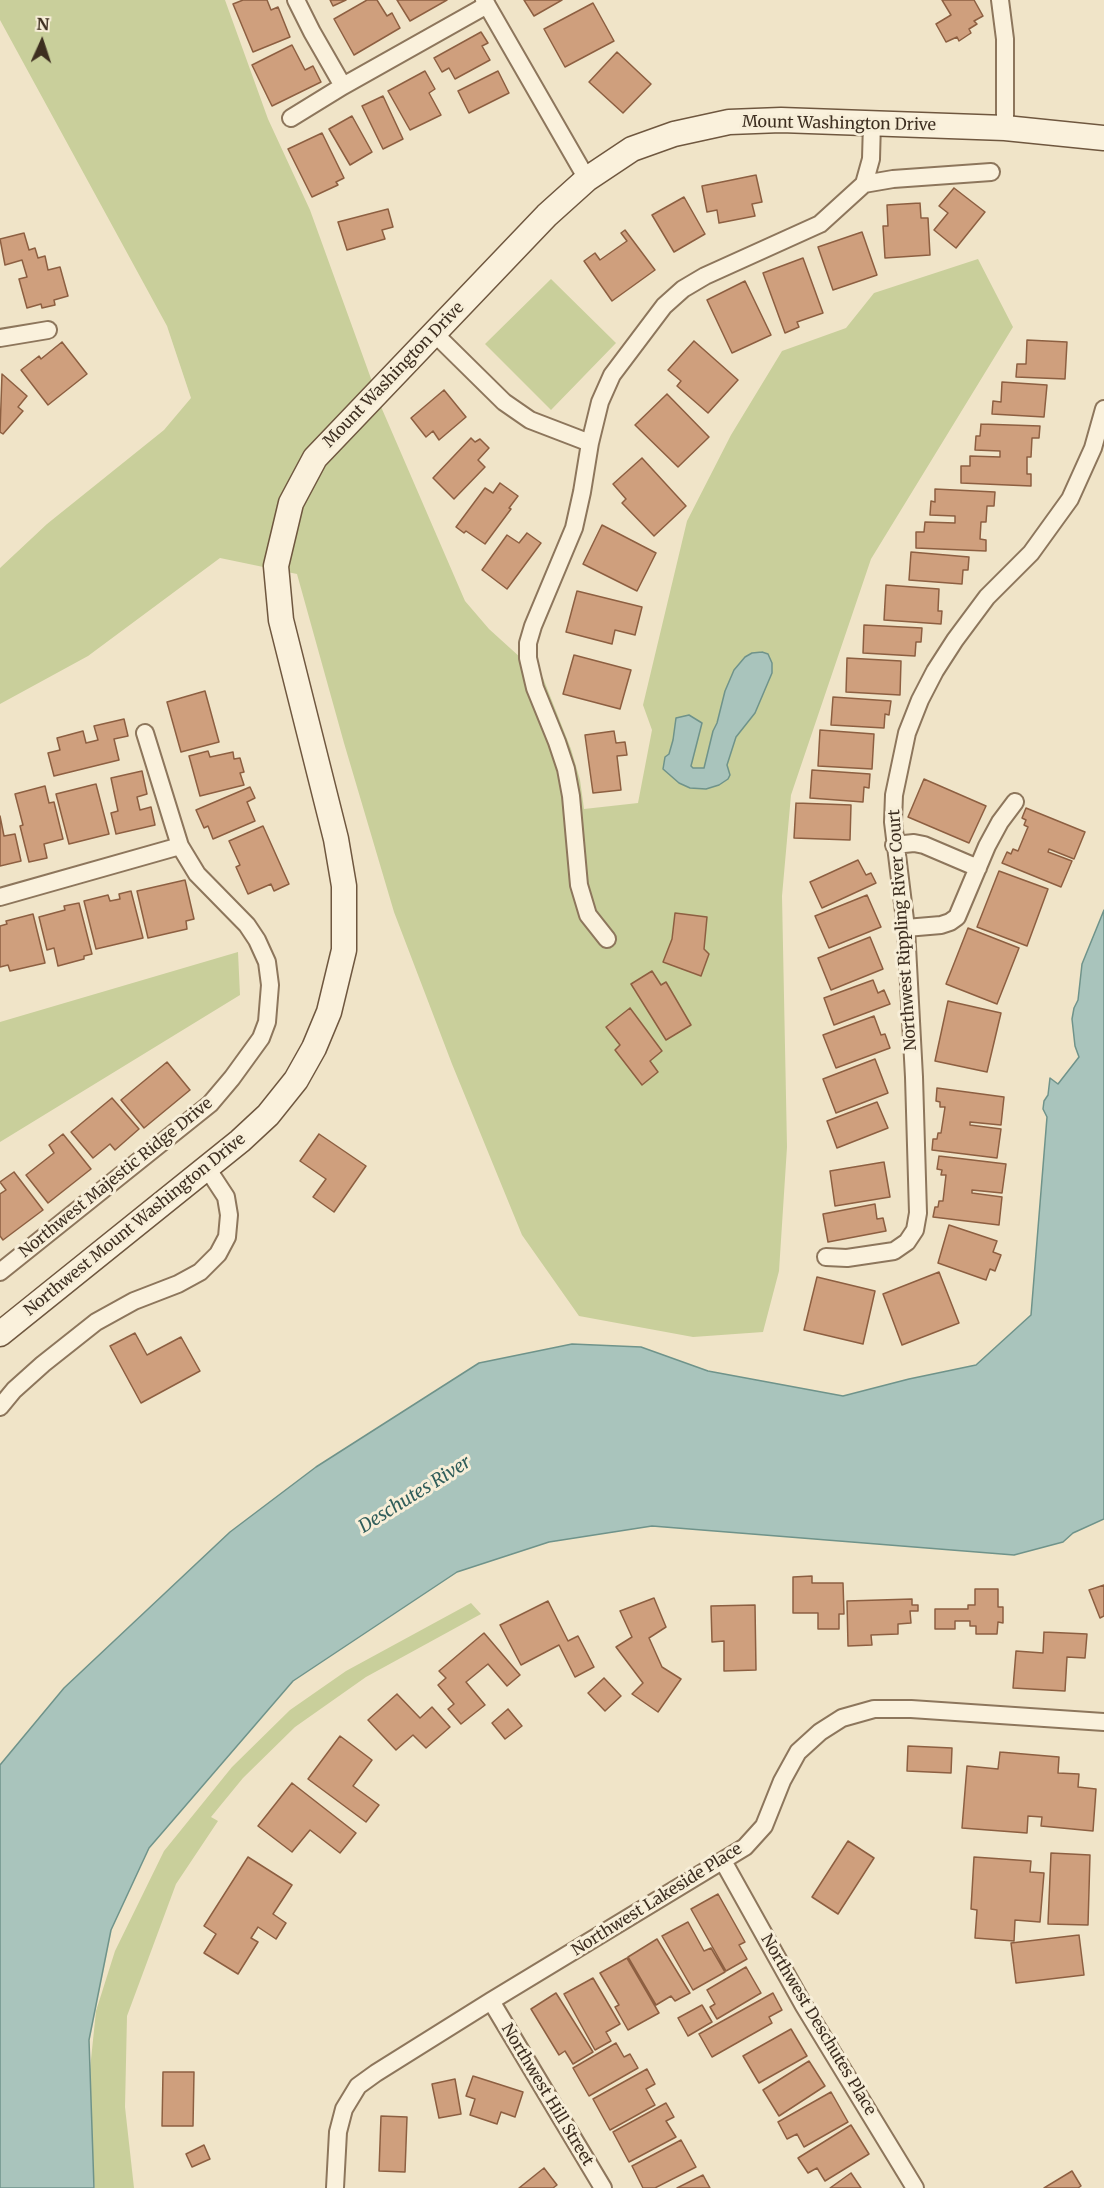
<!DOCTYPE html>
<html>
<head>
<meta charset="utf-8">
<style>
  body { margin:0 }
  #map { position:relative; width:1104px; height:2188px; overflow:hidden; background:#f0e4c8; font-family:Merriweather,serif }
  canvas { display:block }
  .north { position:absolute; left:12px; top:12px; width:60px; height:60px; -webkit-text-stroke:4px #f7eed8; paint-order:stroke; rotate:3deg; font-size:16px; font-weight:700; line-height:24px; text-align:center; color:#3d2e20 }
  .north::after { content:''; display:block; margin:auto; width:21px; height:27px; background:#3d2e20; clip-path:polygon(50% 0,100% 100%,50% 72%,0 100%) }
</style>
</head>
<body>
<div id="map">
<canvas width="1104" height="2188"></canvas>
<div class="north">N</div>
</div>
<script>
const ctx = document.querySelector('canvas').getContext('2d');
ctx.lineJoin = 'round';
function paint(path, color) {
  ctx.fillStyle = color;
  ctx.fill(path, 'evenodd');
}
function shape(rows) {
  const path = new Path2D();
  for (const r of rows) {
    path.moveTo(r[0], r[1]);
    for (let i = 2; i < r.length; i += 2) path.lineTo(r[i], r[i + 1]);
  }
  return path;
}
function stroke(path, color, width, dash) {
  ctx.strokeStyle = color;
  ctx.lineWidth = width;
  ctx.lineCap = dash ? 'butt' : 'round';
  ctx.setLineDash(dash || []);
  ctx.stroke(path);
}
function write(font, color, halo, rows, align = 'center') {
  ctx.font = font + ' Merriweather,serif';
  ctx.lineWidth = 6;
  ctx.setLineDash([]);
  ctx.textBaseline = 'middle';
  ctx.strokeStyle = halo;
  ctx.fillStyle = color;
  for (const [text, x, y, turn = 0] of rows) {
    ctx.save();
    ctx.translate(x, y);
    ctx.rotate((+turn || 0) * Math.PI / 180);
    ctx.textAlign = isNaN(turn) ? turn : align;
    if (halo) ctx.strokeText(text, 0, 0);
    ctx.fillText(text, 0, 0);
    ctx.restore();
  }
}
paint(shape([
  [0,0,225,0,268,119,310,210,382,409,465,601,489,629,543,678,571,749,580,780,584,809,638,803,652,730,643,705,687,521,731,435,782,351,846,328,874,293,978,259,1013,327,871,559,791,795,782,896,787,1147,779,1271,763,1332,693,1337,579,1316,522,1235,452,1064,394,912,344,743,297,574,220,558,88,656,0,704,0,568,47,524,164,430,191,398,167,326,0,20],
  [551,279,616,343,551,410,485,344],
  [238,952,240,995,0,1142,0,1022],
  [471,1603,481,1614,366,1677,295,1727,243,1778,211,1817,218,1821,176,1884,127,2016,125,2107,134,2188,95,2188,86,2108,96,2011,115,1951,164,1851,232,1767,290,1710,346,1671]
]), '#c9cf9b');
const water = shape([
  [762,652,768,654,772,663,772,673,755,713,736,737,727,765,730,775,728,779,719,785,706,789,690,788,679,783,663,769,665,757,669,754,673,740,676,718,689,715,702,723,691,766,693,768,704,768,713,731,717,723,725,691,734,670,745,657,752,653,762,652],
  [1104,910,1104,1519,1073,1533,1063,1542,1014,1555,652,1526,549,1542,457,1572,293,1681,149,1848,111,1930,89,2040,94,2188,0,2188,0,1765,64,1688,230,1532,316,1467,479,1363,572,1344,641,1347,708,1371,843,1396,909,1379,976,1365,1031,1315,1047,1117,1043,1109,1044,1101,1048,1095,1050,1078,1058,1084,1079,1057,1075,1046,1072,1019,1074,1008,1078,1000,1082,964,1104,910]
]);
paint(water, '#a9c4bc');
stroke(water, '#6f938a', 1.5);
const building = shape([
  [243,0,267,0,271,10,278,7,290,37,253,52,233,4,243,0],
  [330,0,346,0,333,6,330,0],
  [367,0,377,0,387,16,392,13,400,28,354,55,334,19,367,0],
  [397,0,447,0,410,21,397,0],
  [524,0,562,0,534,16,524,0],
  [942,0,974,0,983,16,974,21,977,24,969,29,971,33,959,41,957,37,946,42,936,24,951,15,942,0],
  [593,3,614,41,565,67,544,29,593,3],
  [481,32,488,43,482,46,490,60,455,79,449,68,442,72,434,58,481,32],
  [292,45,305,70,313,66,321,82,272,106,252,65,292,45],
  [617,52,651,84,623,113,589,82,617,52],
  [425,71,435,89,429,93,441,115,410,130,388,91,425,71],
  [498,71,509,93,469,113,458,91,498,71],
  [383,96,403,139,383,149,362,106,383,96],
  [352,116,372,152,350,165,329,129,352,116],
  [322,133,344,178,336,182,338,185,312,197,288,149,322,133],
  [756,175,762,202,752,204,755,216,719,223,717,210,707,212,702,186,756,175],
  [954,188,985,212,956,248,934,230,948,213,939,206,954,188],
  [684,197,705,234,674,252,652,215,684,197],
  [920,203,921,218,928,218,930,255,885,258,883,226,888,226,887,205,920,203],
  [388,209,393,227,382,230,385,239,347,250,338,222,388,209],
  [625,230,655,270,612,301,584,261,595,253,600,260,627,241,621,233,625,230],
  [862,232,877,275,833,290,818,247,862,232],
  [24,233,29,250,35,248,38,258,45,256,48,270,60,267,68,296,54,300,55,305,42,308,41,304,27,308,19,279,27,277,22,260,5,265,0,239,24,233],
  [803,258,823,313,797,322,799,327,785,333,763,273,803,258],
  [745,281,771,335,732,353,707,300,745,281],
  [1027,340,1067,342,1065,379,1016,377,1017,364,1026,364,1027,340],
  [694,341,738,380,708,413,677,386,681,381,668,370,694,341],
  [62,342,87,374,48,405,21,370,39,356,41,359,62,342],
  [2,374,27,396,18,407,23,411,3,434,0,432,2,374],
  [1002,382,1047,385,1044,417,992,414,993,401,1001,402,1002,382],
  [444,390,466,417,439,440,433,431,426,437,411,418,444,390],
  [667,394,709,437,678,467,635,425,667,394],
  [981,424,1040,426,1039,438,1032,438,1031,457,1027,457,1027,474,1031,474,1031,486,961,483,961,466,970,466,970,456,1000,457,1000,451,975,450,976,436,980,436,981,424],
  [471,438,475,442,480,439,489,448,478,460,485,467,454,499,433,478,471,438],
  [642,458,686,506,654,536,622,503,626,499,613,484,642,458],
  [500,483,518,496,509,508,511,509,485,544,466,531,464,533,456,527,485,488,493,493,500,483],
  [935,489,995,492,994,506,987,506,986,522,981,522,980,539,986,540,986,551,916,548,916,532,924,532,925,522,955,523,955,516,930,515,931,501,935,502,935,489],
  [602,525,656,553,637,591,583,564,602,525],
  [527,533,541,543,507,589,482,570,507,535,519,543,527,533],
  [911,552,969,557,968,570,963,570,962,584,909,580,911,552],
  [886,585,939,589,938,611,942,611,941,624,884,620,886,585],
  [577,591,642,607,635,635,615,630,612,644,566,632,577,591],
  [864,625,922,628,921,642,916,642,915,656,863,653,864,625],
  [574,655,631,670,620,709,563,694,574,655],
  [847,658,901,661,900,695,846,692,847,658],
  [205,691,219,742,181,752,167,702,205,691],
  [833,697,891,701,889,715,885,714,884,728,831,725,833,697],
  [124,719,128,736,114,739,119,760,54,776,48,753,60,750,57,738,83,731,86,743,98,740,94,726,124,719],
  [820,730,874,734,872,769,818,766,820,730],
  [614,731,616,743,625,742,627,755,617,756,621,790,593,793,585,735,614,731],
  [208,751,210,757,233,752,234,759,240,758,244,772,240,773,244,785,200,796,189,756,208,751],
  [812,770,870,774,869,788,864,787,863,802,810,798,812,770],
  [142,771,147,794,137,797,140,810,151,807,155,825,116,834,111,813,118,811,111,778,142,771],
  [924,779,986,806,969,843,908,817,924,779],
  [96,784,109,834,69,844,56,794,96,784],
  [45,786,49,803,54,802,63,839,44,844,47,858,29,862,20,826,23,825,15,794,45,786],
  [250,787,255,798,247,802,255,821,213,839,208,826,204,828,196,810,250,787],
  [796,803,851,805,850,840,794,838,796,803],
  [1026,808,1085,832,1074,859,1049,849,1048,852,1072,861,1061,887,1002,863,1007,852,1011,854,1013,849,1018,851,1028,827,1024,825,1026,820,1022,818,1026,808],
  [0,816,4,836,15,834,21,861,0,866,0,816],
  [263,826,289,884,274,891,271,884,248,894,236,867,240,865,229,841,263,826],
  [858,860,866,875,871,873,876,883,822,908,810,882,858,860],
  [999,871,1048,889,1027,946,977,927,999,871],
  [185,880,194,919,186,921,187,929,148,938,137,891,185,880],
  [131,891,143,938,96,949,84,901,108,895,110,901,120,899,119,894,131,891],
  [867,895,881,927,829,948,815,916,867,895],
  [79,903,92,954,84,956,84,959,58,966,54,948,47,950,39,917,65,910,64,906,79,903],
  [675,913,707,917,704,949,709,954,701,976,663,962,672,939,675,913],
  [33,914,45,963,10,971,8,965,0,967,0,926,7,924,6,921,33,914],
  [968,928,1019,948,997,1004,946,984,968,928],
  [870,937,883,969,831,990,818,958,870,937],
  [652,971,661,985,666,982,691,1025,666,1040,631,984,652,971],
  [873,980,878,993,884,990,890,1004,834,1025,824,998,873,980],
  [948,1001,1001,1013,987,1072,935,1061,948,1001],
  [630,1008,662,1051,650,1061,658,1072,642,1085,615,1050,620,1045,606,1027,630,1008],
  [874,1016,881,1035,885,1034,890,1048,836,1068,823,1035,874,1016],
  [875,1059,888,1093,836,1113,823,1079,875,1059],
  [167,1062,190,1090,144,1128,121,1100,167,1062],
  [937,1088,1004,1097,1001,1125,970,1122,970,1125,1001,1129,997,1158,932,1150,933,1139,937,1139,938,1133,941,1133,945,1107,940,1107,940,1102,936,1101,937,1088],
  [112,1098,139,1129,115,1150,110,1144,93,1158,71,1132,112,1098],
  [877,1102,888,1128,837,1148,827,1121,877,1102],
  [63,1134,91,1169,48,1203,26,1175,54,1153,49,1145,63,1134],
  [319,1134,366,1166,334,1212,313,1197,326,1179,300,1161,319,1134],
  [939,1156,1006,1164,1002,1193,972,1190,972,1193,1002,1197,999,1225,933,1217,935,1207,938,1207,939,1201,943,1201,946,1175,941,1175,942,1170,937,1169,939,1156],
  [884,1162,890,1197,835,1206,830,1171,884,1162],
  [14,1172,43,1210,3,1240,0,1236,0,1194,6,1190,0,1182,14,1172],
  [875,1204,877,1219,883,1218,886,1231,828,1242,823,1214,875,1204],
  [949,1225,997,1241,993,1252,1001,1255,995,1271,990,1269,986,1280,938,1263,949,1225],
  [939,1272,959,1323,902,1345,883,1294,939,1272],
  [817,1277,875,1291,863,1344,804,1330,817,1277],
  [135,1333,147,1355,181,1337,200,1371,141,1403,110,1346,135,1333],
  [812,1576,812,1583,843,1583,844,1614,839,1614,839,1629,818,1629,818,1613,793,1613,793,1577,812,1576],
  [1104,1585,1104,1616,1100,1618,1089,1590,1104,1585],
  [975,1589,998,1589,998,1607,1003,1607,1003,1623,998,1622,997,1634,976,1634,976,1626,970,1626,970,1621,955,1621,955,1629,935,1629,935,1609,968,1609,968,1605,975,1605,975,1589],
  [654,1598,666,1627,649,1638,662,1667,681,1679,658,1712,632,1694,643,1683,616,1647,632,1637,620,1611,654,1598],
  [912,1599,912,1605,918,1605,918,1611,910,1611,911,1623,898,1624,898,1634,871,1635,872,1645,848,1646,847,1601,912,1599],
  [548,1601,568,1641,578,1636,594,1667,575,1677,559,1645,521,1665,500,1625,548,1601],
  [755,1605,756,1670,724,1671,724,1641,712,1642,711,1606,755,1605],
  [1044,1632,1087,1634,1085,1658,1067,1657,1065,1691,1013,1688,1016,1651,1043,1653,1044,1632],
  [484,1633,520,1675,507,1686,488,1664,466,1682,485,1705,461,1724,448,1709,454,1704,438,1685,446,1678,439,1671,484,1633],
  [604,1678,621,1696,605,1711,588,1693,604,1678],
  [397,1694,420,1718,432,1707,450,1727,426,1748,413,1735,396,1750,368,1720,397,1694],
  [508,1709,522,1726,505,1739,492,1723,508,1709],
  [340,1736,372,1760,353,1786,379,1805,366,1822,308,1779,340,1736],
  [908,1746,952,1748,951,1773,907,1771,908,1746],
  [1000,1752,1059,1757,1058,1773,1079,1774,1078,1787,1096,1789,1093,1831,1041,1826,1042,1817,1028,1816,1027,1833,962,1828,967,1766,998,1769,1000,1752],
  [292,1783,356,1833,340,1853,310,1830,292,1852,258,1826,292,1783],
  [848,1841,874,1858,838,1914,812,1897,848,1841],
  [1051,1853,1090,1855,1088,1925,1048,1924,1051,1853],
  [248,1857,292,1885,273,1914,286,1923,276,1939,258,1927,251,1938,258,1942,238,1974,204,1953,216,1934,204,1926,248,1857],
  [974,1857,1031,1861,1030,1872,1044,1873,1040,1922,1015,1920,1014,1941,975,1938,977,1910,971,1909,974,1857],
  [718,1894,745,1942,739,1945,747,1959,726,1971,691,1909,718,1894],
  [688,1922,704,1951,711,1948,725,1972,693,1990,662,1936,688,1922],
  [1079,1935,1084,1975,1016,1983,1011,1943,1079,1935],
  [657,1939,690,1993,675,2001,671,1996,656,2005,628,1957,657,1939],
  [627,1958,659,2013,628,2030,615,2007,619,2005,600,1973,627,1958],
  [746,1967,761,1993,717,2019,710,2007,715,2004,707,1990,746,1967],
  [593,1978,620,2024,606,2032,611,2041,595,2050,564,1994,593,1978],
  [556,1993,593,2052,573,2064,565,2051,559,2055,531,2009,556,1993],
  [773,1993,782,2010,769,2017,772,2023,712,2057,699,2034,773,1993],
  [702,2005,712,2022,688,2036,678,2018,702,2005],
  [791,2029,807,2056,759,2083,743,2056,791,2029],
  [616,2043,624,2057,630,2054,638,2068,589,2096,573,2068,616,2043],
  [809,2061,825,2086,779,2116,763,2090,809,2061],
  [647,2069,655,2084,646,2089,655,2105,610,2130,593,2099,647,2069],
  [163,2072,194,2072,193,2126,162,2126,163,2072],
  [473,2076,523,2092,515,2117,501,2112,497,2124,470,2115,475,2099,466,2096,473,2076],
  [455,2079,461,2114,439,2118,432,2084,455,2079],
  [831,2092,848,2122,804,2147,797,2134,787,2139,778,2122,831,2092],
  [666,2103,674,2117,666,2121,676,2137,629,2162,613,2132,666,2103],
  [381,2116,407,2117,405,2172,379,2171,381,2116],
  [851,2125,869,2154,825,2181,817,2168,808,2173,798,2158,851,2125],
  [681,2140,696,2167,655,2188,643,2188,632,2166,681,2140],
  [204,2145,210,2159,192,2167,186,2154,204,2145],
  [544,2168,557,2185,553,2188,519,2188,544,2168],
  [1072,2171,1081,2186,1078,2188,1044,2188,1072,2171],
  [851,2173,861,2188,830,2188,851,2173],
  [703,2175,710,2188,677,2188,703,2175]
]);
paint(building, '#cf9f7d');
stroke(building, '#8d5f41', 1.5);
const minor = shape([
  [296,0,312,32,343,86],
  [484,0,587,179],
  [1000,0,1005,39,1005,128],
  [291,118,343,86,487,5],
  [864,184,893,179,991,172],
  [434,333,504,402,530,420,590,443],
  [0,338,48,330],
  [894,845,914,843,924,845,978,868],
  [0,897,180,846],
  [906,928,941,925,950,922,957,917,987,846,1000,822,1015,802],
  [607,939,588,915,579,885,571,796,566,769,557,742,535,688,528,658,528,643,533,626,574,528,582,492,590,443,600,402,612,375,664,306,683,289,705,276,820,224,864,184,871,159,872,122],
  [826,1257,847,1258,894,1251,907,1242,915,1230,918,1213,914,1077,906,928,893,822,894,795,907,733,920,700,935,671,955,640,987,597,1031,553,1070,499,1093,448,1104,409],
  [0,1272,210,1104,232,1078,261,1038,267,1022,270,985,267,962,257,940,247,925,197,874,180,846,145,733],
  [0,1407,14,1390,43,1364,96,1322,134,1301,178,1284,200,1272,218,1254,227,1237,229,1215,226,1197,207,1168],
  [723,1861,804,2006,915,2188],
  [491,2001,603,2188],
  [335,2188,338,2132,344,2109,358,2086,376,2073,491,2001,745,1847,764,1826,782,1781,798,1752,820,1732,842,1718,874,1709,911,1709,1104,1722]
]);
const secondary = shape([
  [0,1334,240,1141,268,1115,296,1080,314,1048,329,1012,344,950,344,886,336,839,281,620,276,566,291,503,315,458,547,215,587,179,632,149,674,134,729,122,781,120,1005,128,1104,138]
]);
stroke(minor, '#8d765c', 20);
stroke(secondary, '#6f573f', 27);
stroke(minor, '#faf1dc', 16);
stroke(secondary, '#faf1dc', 24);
write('16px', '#3d2e20', '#f7eed8', [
  ["Mount Washington Drive",839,124,1],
  ["Mount Washington Drive",394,375,-46],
  ["Northwest Rippling River Court",903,930,-94],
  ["Northwest Majestic Ridge Drive",116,1178,-39],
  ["Northwest Mount Washington Drive",135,1225,-39],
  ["Northwest Lakeside Place",657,1900,-32],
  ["Northwest Deschutes Place",818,2025,59],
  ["Northwest Hill Street",547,2095,59]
]);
write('italic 18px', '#2f5d5a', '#f7eed8', [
  ["Deschutes River",415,1495,-32]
]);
</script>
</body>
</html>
